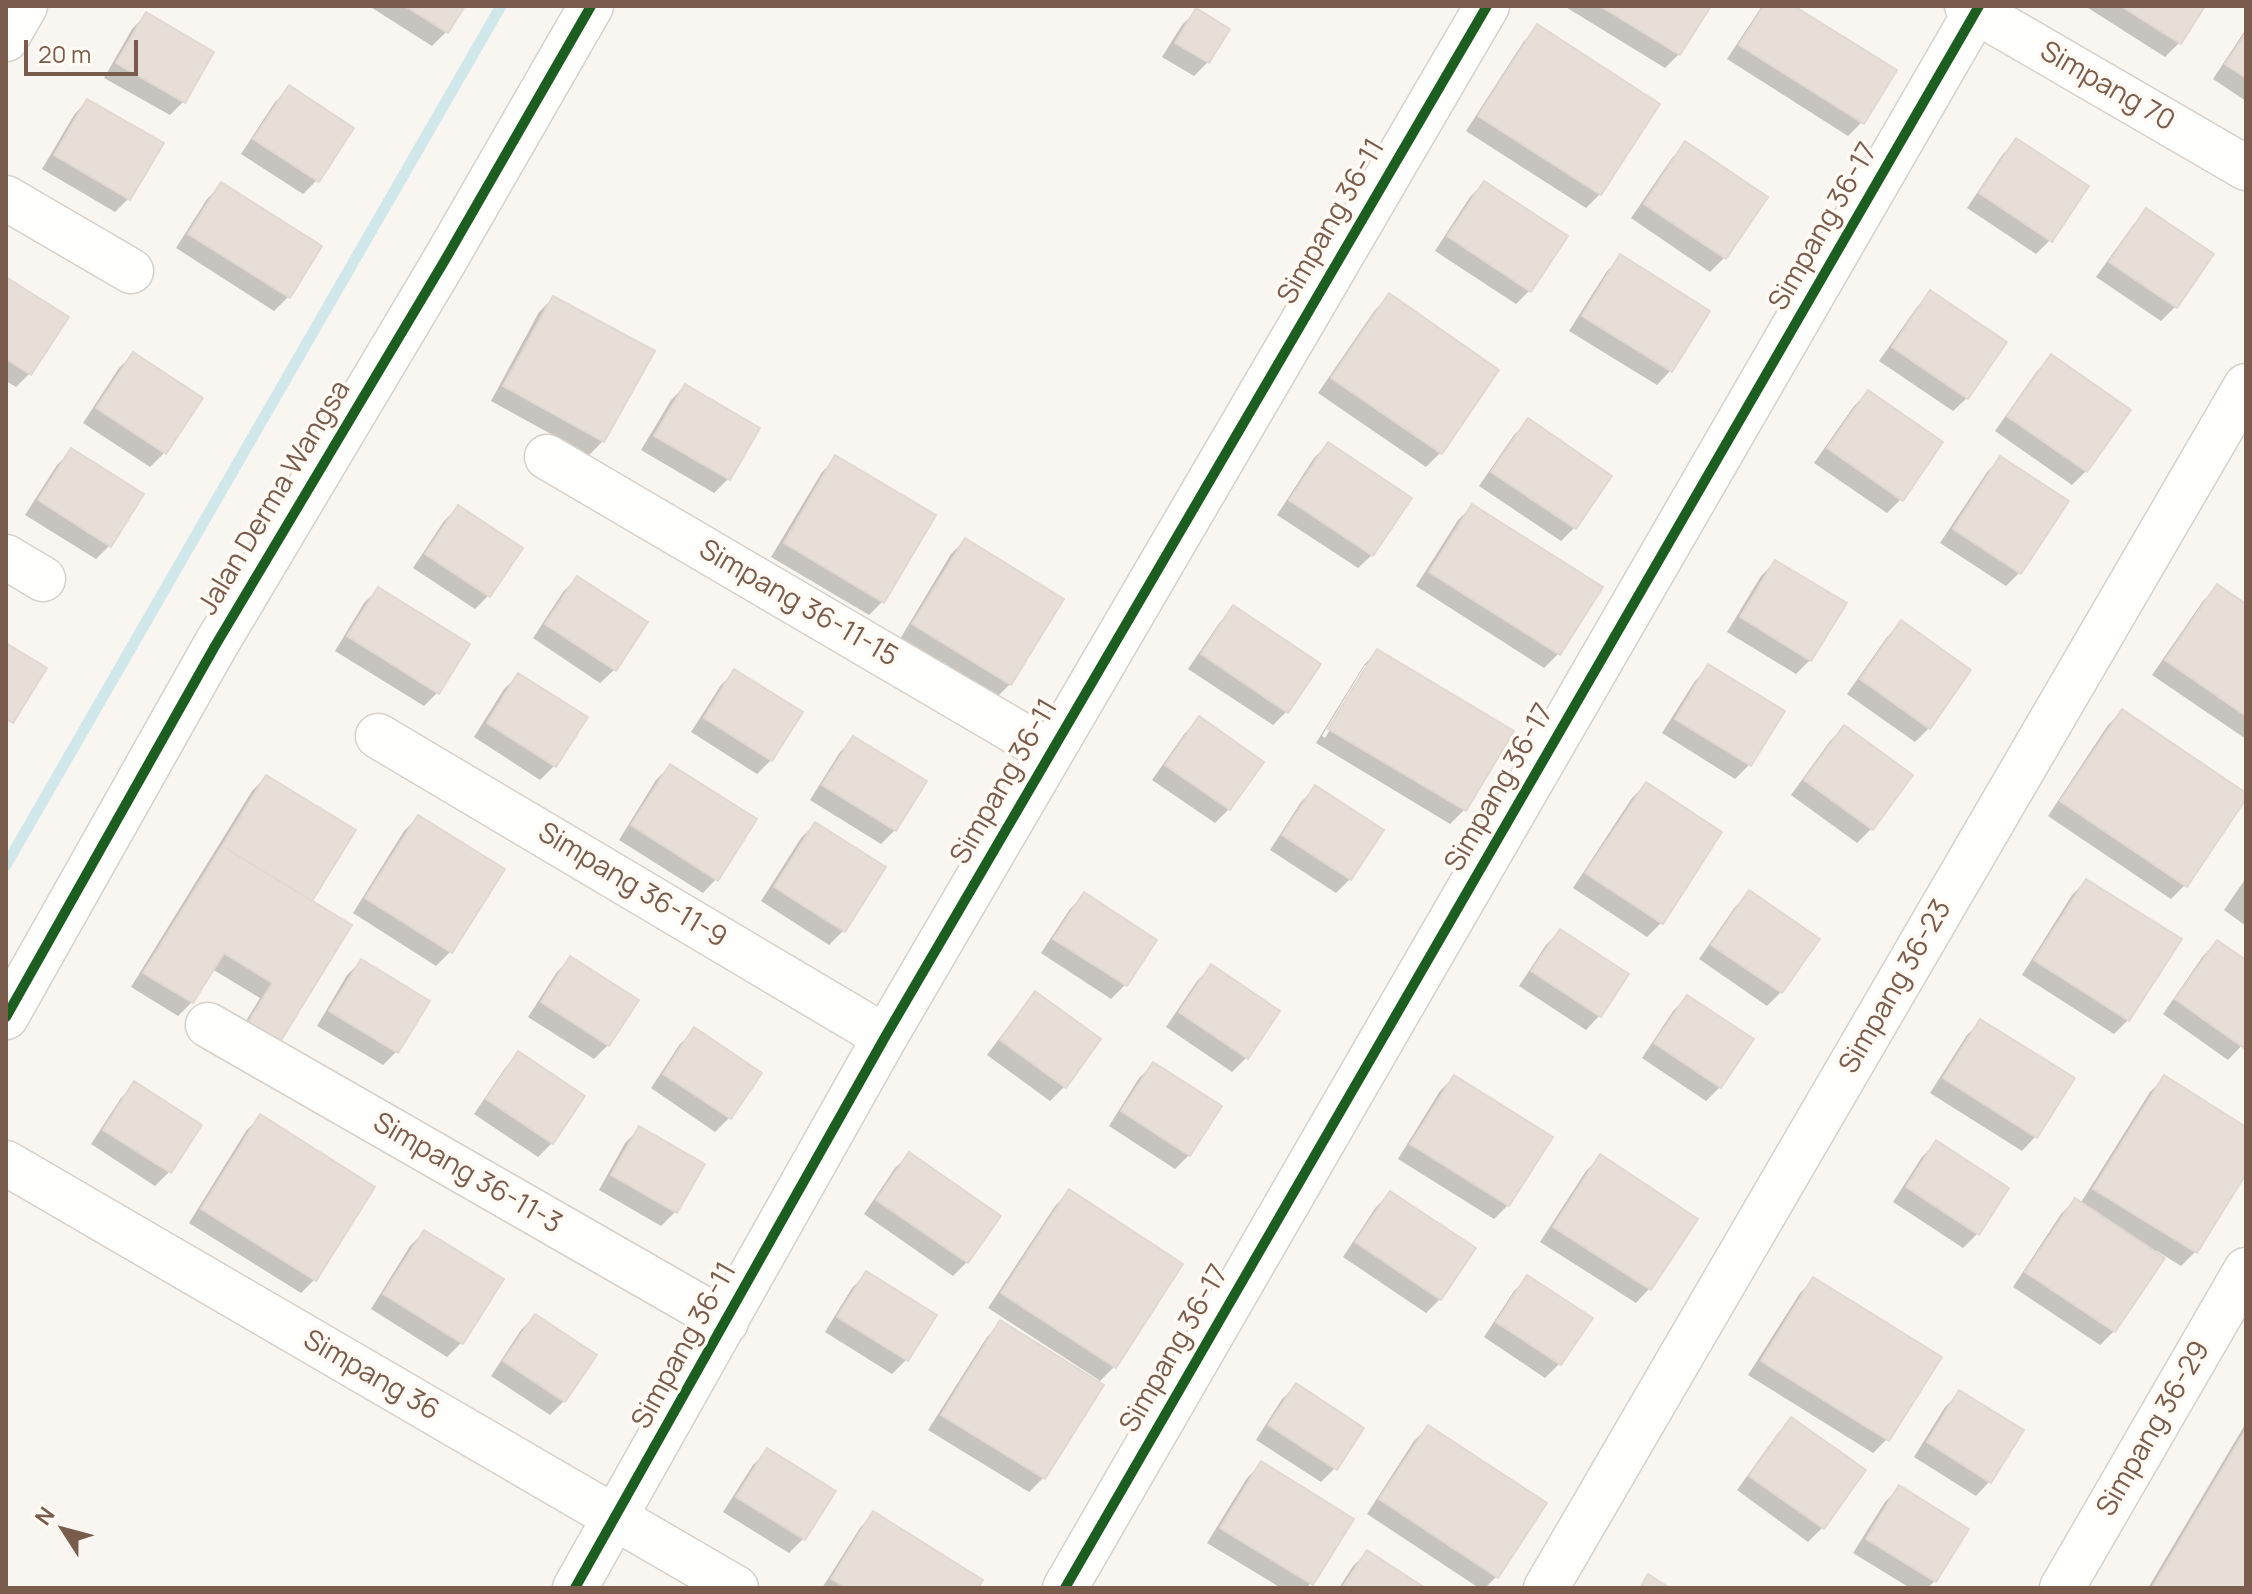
<!DOCTYPE html>
<html>
<head>
<meta charset="utf-8">
<style>
  body { margin:0 }
  #map { position:relative; width:2252px; height:1594px; overflow:hidden; background:#f9f5f0; font-family:Manrope,sans-serif }
  canvas { display:block }
  .frame { position:absolute; inset:0; border:8px solid #7a5c4d; pointer-events:none }
  .north { position:absolute; left:24px; top:1490px; width:80px; height:80px; -webkit-text-stroke:6px #fffaf3; paint-order:stroke; rotate:306deg; font-size:22px; font-weight:700; line-height:32px; text-align:center; color:#7a5c4d }
  .north::after { content:''; display:block; margin:auto; width:28px; height:36px; background:#7a5c4d; clip-path:polygon(50% 0,100% 100%,50% 72%,0 100%) }
  .scale { position:absolute; left:24px; top:40px; width:114px; height:36px; box-sizing:border-box; border:4px solid #7a5c4d; border-top:0; padding-left:10px; font-size:24px; line-height:28px; white-space:nowrap; color:#7a5c4d; -webkit-text-stroke:6px #fffaf3; paint-order:stroke }
</style>
</head>
<body>
<div id="map">
<canvas width="2252" height="1594"></canvas>
<div class="frame"></div>
<div class="north">N</div>
<div class="scale">20 m</div>
</div>
<script>
const ctx = document.querySelector('canvas').getContext('2d');
ctx.lineJoin = 'round';
function paint(path, color) {
  ctx.fillStyle = color;
  ctx.fill(path, 'evenodd');
}
function shape(rows) {
  const path = new Path2D();
  for (const r of rows) {
    path.moveTo(r[0], r[1]);
    for (let i = 2; i < r.length; i += 2) path.lineTo(r[i], r[i + 1]);
  }
  return path;
}
function stroke(path, color, width, dash) {
  ctx.strokeStyle = color;
  ctx.lineWidth = width;
  ctx.lineCap = dash ? 'butt' : 'round';
  ctx.setLineDash(dash || []);
  ctx.stroke(path);
}
function write(font, color, halo, rows, align = 'center') {
  ctx.font = font + ' Manrope,sans-serif';
  ctx.lineWidth = 7;
  ctx.setLineDash([]);
  ctx.textBaseline = 'middle';
  ctx.strokeStyle = halo;
  ctx.fillStyle = color;
  for (const [text, x, y, turn = 0] of rows) {
    ctx.save();
    ctx.translate(x, y);
    ctx.rotate((+turn || 0) * Math.PI / 180);
    ctx.textAlign = isNaN(turn) ? turn : align;
    if (halo) ctx.strokeText(text, 0, 0);
    ctx.fillText(text, 0, 0);
    ctx.restore();
  }
}
paint(shape([
  [369,6,463,6,446,32,432,46],
  [1564,6,1708,6,1679,54,1665,68],
  [1762,6,1790,6,1862,122,1848,136,1727,59],
  [2085,6,2202,6,2179,43,2165,57],
  [1196,11,1208,62,1194,76,1162,57,1182,25],
  [146,15,184,101,170,115,104,78,132,29],
  [1538,27,1600,194,1586,208,1466,131,1524,41],
  [2246,29,2246,101,2213,79],
  [289,88,317,180,303,194,241,154,275,102],
  [87,101,129,198,115,212,42,169,74,115],
  [2017,140,2050,240,2036,254,1967,208,2003,154],
  [1686,144,1765,197,1724,258,1710,272,1631,218,1672,158],
  [1484,183,1530,290,1516,304,1435,251,1470,197],
  [221,185,320,247,288,297,274,311,176,248,207,199],
  [2146,211,2212,255,2175,307,2161,321,2096,277,2133,225],
  [1621,257,1670,371,1657,385,1569,331,1607,271],
  [6,280,30,373,16,387,6,381],
  [1931,293,1967,398,1953,411,1879,361,1917,307],
  [1389,296,1496,370,1440,453,1426,467,1318,393,1375,310],
  [553,298,603,441,589,455,491,401,539,312],
  [133,354,200,399,164,453,150,467,83,423,119,368],
  [2051,357,2086,471,2072,485,1995,431,2037,371],
  [685,386,728,479,714,493,641,450,671,400],
  [1868,392,1901,499,1887,513,1814,463,1854,406],
  [1528,421,1575,527,1561,541,1479,486,1514,435],
  [1328,444,1372,555,1358,568,1277,515,1314,458],
  [71,451,110,545,96,559,25,515,57,465],
  [836,458,883,601,869,615,771,557,822,472],
  [2001,458,2020,572,2006,586,1940,543,1987,472],
  [1472,506,1600,588,1558,654,1544,668,1416,586,1458,520],
  [458,507,489,595,475,609,413,568,444,521],
  [965,540,1010,684,996,698,900,639,951,554],
  [1775,562,1810,660,1796,674,1727,632,1761,576],
  [577,578,614,670,600,683,533,638,563,592],
  [2217,587,2246,607,2246,739,2152,675,2203,601],
  [378,589,438,692,424,706,335,651,364,603],
  [1234,608,1287,711,1273,725,1188,669,1220,622],
  [1901,623,1929,728,1915,742,1847,694,1887,637],
  [1377,651,1512,732,1464,810,1450,824,1316,743,1364,665],
  [1365,665,1370,665,1325,738,1322,736],
  [1709,667,1749,765,1735,779,1662,733,1695,681],
  [735,671,771,760,757,774,691,732,721,685],
  [518,676,585,718,554,766,540,780,474,737,504,689],
  [2122,711,2246,795,2185,885,2171,899,2048,816,2108,725],
  [1199,719,1229,809,1215,823,1152,780,1185,733],
  [1844,727,1910,775,1871,829,1857,843,1791,795,1830,741],
  [854,738,895,830,881,844,810,800,840,752],
  [670,766,716,879,703,893,619,840,656,780],
  [266,777,309,902,349,926,236,1037,260,998,212,969,192,1002,178,1016,131,987,252,791],
  [1646,784,1720,833,1661,923,1647,937,1573,888,1632,798],
  [1315,788,1350,879,1336,893,1270,850,1301,802],
  [418,817,450,952,436,966,353,913,404,831],
  [815,824,883,868,843,931,829,945,761,901,801,838],
  [2246,878,2246,926,2224,910],
  [2086,881,2128,1020,2114,1034,2022,975,2072,895],
  [1749,893,1781,992,1767,1006,1699,959,1735,907],
  [1084,895,1125,985,1111,999,1041,953,1070,909],
  [1560,931,1599,1016,1586,1030,1519,986,1546,945],
  [2217,942,2246,963,2246,1041,2228,1060,2163,1014,2203,956],
  [571,958,608,1045,594,1059,528,1017,557,972],
  [361,961,397,1051,383,1065,317,1026,347,975],
  [1211,967,1246,1058,1232,1072,1166,1027,1197,981],
  [1036,994,1099,1040,1064,1087,1050,1101,987,1055,1022,1008],
  [1687,997,1720,1087,1706,1101,1642,1058,1673,1011],
  [1981,1021,2072,1079,2035,1137,2022,1151,1930,1093,1967,1035],
  [694,1030,729,1118,715,1132,651,1088,680,1044],
  [518,1054,552,1143,538,1157,474,1114,505,1068],
  [1153,1065,1189,1155,1175,1169,1109,1126,1139,1078],
  [1454,1077,1508,1205,1494,1219,1398,1159,1440,1091],
  [2164,1078,2246,1129,2246,1170,2195,1252,2181,1266,2157,1251,2155,1254,2162,1259,2114,1331,2100,1345,2013,1287,2061,1214,2075,1200,2080,1204,2150,1092],
  [135,1084,199,1126,169,1172,155,1186,91,1144,121,1098],
  [260,1117,315,1279,301,1293,189,1223,246,1131],
  [639,1129,675,1212,661,1226,599,1190,625,1143],
  [1936,1143,1977,1234,1963,1248,1893,1202,1922,1157],
  [909,1155,998,1216,967,1262,953,1276,864,1214,895,1168],
  [1600,1157,1695,1219,1649,1289,1636,1303,1540,1242,1586,1171],
  [1069,1192,1180,1264,1114,1367,1097,1384,1101,1386,1043,1478,1029,1492,928,1430,987,1337,1001,1323,1097,1383,1099,1380,988,1308,1055,1206],
  [1390,1193,1440,1299,1426,1313,1343,1257,1376,1207],
  [424,1232,501,1280,461,1343,447,1357,371,1309,410,1246],
  [866,1274,934,1316,906,1360,892,1374,825,1332,852,1288],
  [1528,1277,1590,1319,1559,1364,1545,1378,1484,1337,1514,1291],
  [1814,1279,1887,1439,1873,1453,1748,1375,1800,1293],
  [535,1316,564,1401,550,1415,491,1376,521,1330],
  [1296,1386,1335,1468,1321,1482,1256,1440,1282,1399],
  [1959,1393,1989,1482,1976,1496,1914,1457,1945,1407],
  [1792,1419,1822,1528,1808,1542,1737,1490,1778,1433],
  [2246,1423,2246,1584,2244,1588,2148,1588],
  [1428,1427,1497,1576,1485,1588,1479,1588,1367,1514,1414,1441],
  [767,1451,833,1492,803,1539,789,1553,723,1512,753,1465],
  [1261,1464,1351,1519,1307,1588,1281,1588,1207,1543,1247,1478],
  [1899,1488,1935,1581,1927,1588,1910,1588,1853,1553,1885,1502],
  [873,1514,976,1588,822,1588,860,1528],
  [1367,1553,1422,1588,1339,1588,1353,1566]
]), '#0003');
stroke(shape([
  [6,865,501,6]
]), '#d0e8ea', 11);
const building = shape([
  [405,6,465,6,448,33,405,6],
  [1600,6,1711,6,1680,55,1600,6],
  [1764,6,1794,6,1897,70,1864,124,1739,45,1764,6],
  [2121,6,2205,6,2181,44,2121,6],
  [1196,8,1230,29,1209,63,1175,43,1196,8],
  [146,12,214,52,185,103,116,63,146,12],
  [1537,24,1660,104,1601,195,1478,116,1537,24],
  [2246,33,2246,78,2225,64,2246,33],
  [289,85,354,128,319,182,253,139,289,85],
  [87,99,164,143,130,200,54,155,87,99],
  [2016,138,2089,186,2052,242,1979,193,2016,138],
  [1685,141,1768,197,1726,259,1644,204,1685,141],
  [1484,181,1568,236,1531,292,1447,236,1484,181],
  [221,182,322,246,290,298,188,234,221,182],
  [2146,208,2214,254,2177,308,2109,262,2146,208],
  [1620,254,1710,311,1672,372,1582,316,1620,254],
  [6,277,69,317,31,375,6,359,6,277],
  [1930,290,2007,342,1968,399,1892,347,1930,290],
  [1389,293,1499,370,1442,454,1331,378,1389,293],
  [553,296,655,351,604,442,503,386,553,296],
  [133,352,203,398,166,454,96,408,133,352],
  [2051,354,2131,410,2087,472,2007,416,2051,354],
  [685,384,760,428,730,480,654,436,685,384],
  [1868,390,1943,442,1903,501,1827,448,1868,390],
  [1528,418,1612,476,1576,529,1491,472,1528,418],
  [1328,442,1412,498,1373,556,1289,500,1328,442],
  [71,448,144,494,111,547,38,500,71,448],
  [835,455,936,515,884,603,784,543,835,455],
  [2000,456,2069,501,2021,574,1953,529,2000,456],
  [1472,504,1603,587,1560,655,1429,572,1472,504],
  [458,505,523,548,490,597,425,554,458,505],
  [965,538,1064,599,1011,685,912,624,965,538],
  [1775,560,1847,603,1811,661,1740,617,1775,560],
  [577,576,648,622,616,671,545,624,577,576],
  [2217,584,2246,604,2246,716,2165,660,2217,584],
  [378,587,470,644,439,694,347,636,378,587],
  [1233,605,1321,664,1288,713,1201,654,1233,605],
  [1901,620,1971,670,1930,729,1860,679,1901,620],
  [6,643,47,668,13,723,6,719,6,643],
  [1377,649,1514,731,1466,811,1328,729,1377,649],
  [1708,664,1785,711,1751,766,1675,719,1708,664],
  [734,669,803,712,772,761,704,718,734,669],
  [518,673,588,717,556,767,487,723,518,673],
  [2122,709,2246,793,2246,799,2187,887,2060,801,2122,709],
  [1199,716,1264,762,1230,810,1165,765,1199,716],
  [1844,725,1913,775,1873,830,1804,780,1844,725],
  [853,736,927,781,896,831,822,785,853,736],
  [670,764,757,819,718,881,631,825,670,764],
  [266,775,356,830,312,901,222,846,266,775],
  [1646,782,1722,832,1663,924,1585,873,1646,782],
  [1315,785,1384,830,1351,880,1282,835,1315,785],
  [418,815,505,869,452,953,365,898,418,815],
  [815,822,886,867,845,932,774,887,815,822],
  [222,846,352,925,280,1042,248,1023,272,983,224,953,193,1003,143,973,222,846],
  [2086,879,2182,939,2129,1021,2034,960,2086,879],
  [1749,890,1820,939,1782,993,1711,945,1749,890],
  [1084,892,1157,940,1127,986,1053,939,1084,892],
  [1560,929,1629,974,1601,1017,1531,971,1560,929],
  [2217,940,2246,960,2246,1044,2244,1048,2175,999,2217,940],
  [570,956,639,1000,609,1046,541,1002,570,956],
  [361,959,430,1001,398,1053,329,1011,361,959],
  [1211,964,1280,1011,1248,1059,1179,1012,1211,964],
  [1035,991,1101,1039,1066,1088,1000,1040,1035,991],
  [1687,995,1754,1039,1721,1088,1654,1043,1687,995],
  [1980,1019,2075,1078,2037,1138,1943,1078,1980,1019],
  [694,1027,762,1073,731,1119,663,1074,694,1027],
  [518,1051,585,1096,553,1144,486,1099,518,1051],
  [1153,1062,1222,1106,1190,1156,1121,1111,1153,1062],
  [1454,1075,1553,1137,1509,1206,1410,1144,1454,1075],
  [2164,1075,2246,1127,2246,1174,2197,1253,2093,1189,2164,1075],
  [134,1081,202,1125,171,1173,103,1130,134,1081],
  [260,1114,375,1187,316,1281,201,1209,260,1114],
  [639,1126,705,1164,677,1213,611,1175,639,1126],
  [1936,1140,2009,1188,1979,1235,1906,1187,1936,1140],
  [909,1152,1001,1216,968,1263,876,1200,909,1152],
  [1600,1154,1698,1219,1651,1290,1553,1227,1600,1154],
  [1069,1189,1183,1264,1116,1368,1001,1293,1069,1189],
  [1390,1191,1476,1248,1441,1300,1355,1242,1390,1191],
  [2075,1198,2165,1258,2115,1332,2025,1272,2075,1198],
  [424,1230,504,1279,463,1344,383,1294,424,1230],
  [866,1271,937,1315,908,1361,837,1317,866,1271],
  [1527,1275,1593,1318,1561,1365,1496,1322,1527,1275],
  [1813,1277,1942,1357,1889,1441,1761,1361,1813,1277],
  [535,1314,597,1355,565,1402,503,1361,535,1314],
  [1000,1320,1104,1385,1045,1479,941,1415,1000,1320],
  [1296,1383,1364,1428,1337,1470,1268,1425,1296,1383],
  [1959,1390,2024,1430,1991,1483,1927,1442,1959,1390],
  [1791,1417,1866,1470,1824,1529,1749,1476,1791,1417],
  [1428,1425,1547,1503,1498,1578,1379,1499,1428,1425],
  [2246,1429,2246,1588,2152,1588,2246,1429],
  [767,1448,836,1491,805,1540,736,1497,767,1448],
  [1261,1461,1354,1519,1313,1585,1220,1528,1261,1461],
  [1899,1485,1969,1529,1936,1582,1866,1539,1899,1485],
  [873,1511,983,1580,978,1588,847,1588,831,1579,873,1511],
  [1367,1550,1425,1588,1342,1588,1367,1550],
  [1648,1574,1670,1588,1640,1588,1648,1574]
]);
paint(building, '#e6ded7');
stroke(building, '#e2d8d2', 2);
const minor = shape([
  [1967,6,2246,168],
  [6,39,25,6],
  [6,198,131,271],
  [547,457,1050,752],
  [6,557,43,579],
  [378,736,885,1037],
  [6,1017,215,646,445,260,591,6],
  [208,1025,726,1322],
  [6,1163,736,1588],
  [575,1588,885,1037,1487,6],
  [1065,1588,1979,6],
  [1546,1588,2246,386],
  [2062,1588,2246,1270]
]);
stroke(minor, '#d7d1cb', 47);
stroke(minor, '#fefefd', 44);
stroke(shape([
  [6,1017,215,646,445,260,591,6],
  [575,1588,885,1037,1487,6],
  [1065,1588,1979,6]
]), '#1b5e20', 10);
write('28px', '#7a5c4d', '#fffaf3', [
  ["Simpang 70",2107,87,30],
  ["Simpang 36-11",1332,222,-60],
  ["Simpang 36-17",1824,227,-60],
  ["Jalan Derma Wangsa",275,498,-59],
  ["Simpang 36-11-15",798,604,30],
  ["Simpang 36-11",1005,782,-60],
  ["Simpang 36-17",1500,788,-60],
  ["Simpang 36-11-9",632,886,31],
  ["Simpang 36-23",1896,987,-60],
  ["Simpang 36-11-3",467,1174,30],
  ["Simpang 36-11",685,1346,-61],
  ["Simpang 36-17",1175,1349,-60],
  ["Simpang 36",371,1376,30],
  ["Simpang 36-29",2154,1429,-60]
]);
</script>
</body>
</html>
